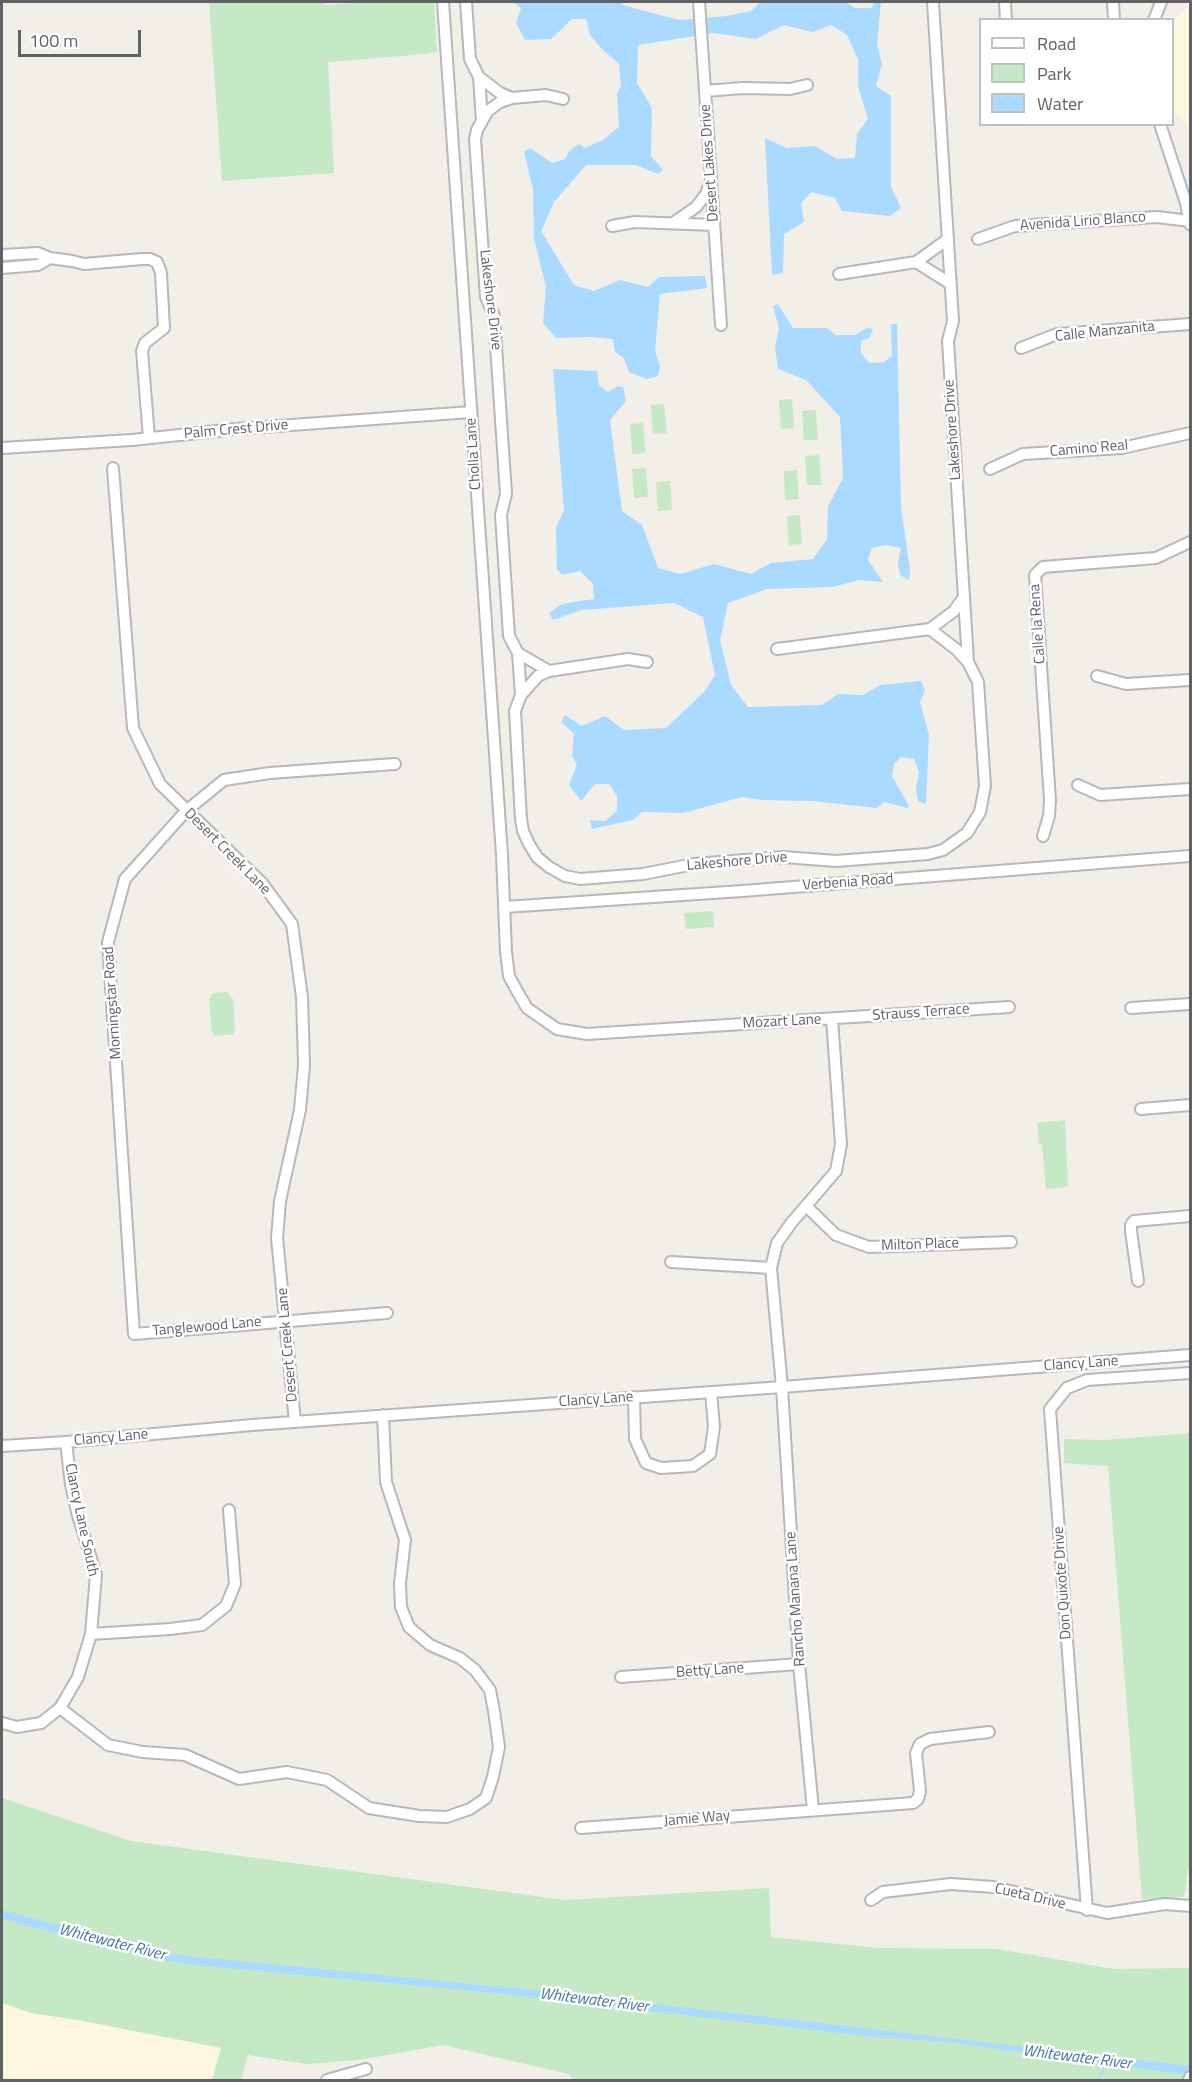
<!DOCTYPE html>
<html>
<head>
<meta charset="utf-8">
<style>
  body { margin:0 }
  #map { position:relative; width:1192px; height:2082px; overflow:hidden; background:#f1efe8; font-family:"Titillium Web",sans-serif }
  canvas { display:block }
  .frame { position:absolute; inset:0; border:3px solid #5f6368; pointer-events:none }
  .legend { position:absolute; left:979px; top:18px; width:195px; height:108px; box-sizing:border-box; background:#fff; border:2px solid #bfc1c3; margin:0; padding:8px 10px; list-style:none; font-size:18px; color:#5f6368 }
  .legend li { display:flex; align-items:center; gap:12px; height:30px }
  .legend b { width:30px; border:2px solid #bfc1c3 }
  .scale { position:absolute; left:18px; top:30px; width:123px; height:27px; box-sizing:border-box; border:3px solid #5f6368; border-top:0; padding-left:8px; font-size:18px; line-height:21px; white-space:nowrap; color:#5f6368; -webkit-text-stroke:4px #fff; paint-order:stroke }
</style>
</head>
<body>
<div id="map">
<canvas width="1192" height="2082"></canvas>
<div class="frame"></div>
<ul class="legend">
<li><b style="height:8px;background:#fff"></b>Road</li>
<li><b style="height:16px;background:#c5e8c5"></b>Park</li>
<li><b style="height:16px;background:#aadaff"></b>Water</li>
</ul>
<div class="scale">100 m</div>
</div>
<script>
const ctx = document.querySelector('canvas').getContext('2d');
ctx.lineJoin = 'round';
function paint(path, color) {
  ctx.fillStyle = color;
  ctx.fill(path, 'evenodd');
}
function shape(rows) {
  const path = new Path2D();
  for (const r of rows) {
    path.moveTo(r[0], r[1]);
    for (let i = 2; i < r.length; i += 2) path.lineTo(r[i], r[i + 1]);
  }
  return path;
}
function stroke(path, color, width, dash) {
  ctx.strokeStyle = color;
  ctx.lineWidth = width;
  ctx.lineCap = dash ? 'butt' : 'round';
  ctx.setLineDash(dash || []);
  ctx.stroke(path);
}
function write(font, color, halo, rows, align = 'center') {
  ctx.font = font + ' "Titillium Web",sans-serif';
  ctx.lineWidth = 5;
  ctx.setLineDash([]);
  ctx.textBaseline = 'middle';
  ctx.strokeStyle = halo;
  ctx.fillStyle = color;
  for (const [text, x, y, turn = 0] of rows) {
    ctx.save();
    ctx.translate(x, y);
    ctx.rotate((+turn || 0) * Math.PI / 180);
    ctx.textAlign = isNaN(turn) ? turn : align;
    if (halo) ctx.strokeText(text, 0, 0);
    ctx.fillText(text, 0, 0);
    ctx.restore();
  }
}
paint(shape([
  [1189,2,1190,2,1190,127,1172,110,1173,23],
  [2,2003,31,2013,78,2020,222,2048,212,2080,2,2080]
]), '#fef7e0');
paint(shape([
  [209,2,324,2,325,5,370,2,434,2,437,52,425,54,328,62,334,173,222,181],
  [792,399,794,428,781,429,779,400],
  [664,404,667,433,653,434,651,405],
  [816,410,818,440,804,440,802,411],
  [643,423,645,453,632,454,630,424],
  [819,455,821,485,807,485,805,456],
  [646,468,648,497,634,498,632,469],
  [797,470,799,499,785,500,784,471],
  [670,481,672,510,658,511,656,482],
  [800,515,802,544,789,545,787,516],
  [713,911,714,927,686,929,684,913],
  [227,992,233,999,235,1029,233,1034,215,1036,212,1032,209,999,213,993],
  [1065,1120,1068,1187,1046,1189,1042,1144,1039,1144,1037,1123],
  [1190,1433,1190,1859,1184,1897,1142,1899,1108,1466,1064,1463,1064,1439,1104,1440],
  [2,1798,131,1841,565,1900,769,1888,771,1937,878,1948,997,1949,1114,1969,1190,1968,1190,2080,574,2080,569,2074,443,2045,359,2060,306,2064,248,2055,241,2080,212,2080,221,2048,78,2020,31,2013,2,2003]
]), '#c5e8c5');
paint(shape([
  [513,2,620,2,623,5,679,20,727,16,751,11,760,2,845,2,855,8,872,8,874,2,881,2,877,44,882,64,876,86,891,96,891,187,901,208,890,216,842,211,835,198,811,192,801,203,804,222,784,234,783,273,772,275,765,138,787,148,815,146,837,159,855,158,857,134,868,119,858,86,858,59,847,35,831,25,813,32,784,25,756,39,714,33,638,45,637,83,652,108,651,156,663,170,658,174,636,165,586,165,554,202,541,231,574,285,594,291,620,280,648,287,659,277,705,276,707,288,660,294,655,351,660,366,658,376,647,379,629,372,623,357,615,352,613,339,593,337,556,338,543,323,546,286,534,239,533,189,524,152,530,148,552,163,565,159,570,150,579,144,585,148,603,140,619,127,617,94,621,86,619,64,603,50,590,35,586,19,572,19,551,39,525,40,516,23,521,8],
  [778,304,793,328,827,328,836,335,855,335,869,327,873,330,869,338,861,341,861,353,869,363,884,362,892,356,891,324,897,324,901,507,910,570,909,580,900,575,898,563,901,548,886,545,872,548,868,560,883,582,859,580,833,587,767,589,728,603,720,640,731,685,748,707,822,705,838,694,863,695,880,685,921,681,925,690,920,702,929,735,926,804,918,801,916,789,919,772,914,759,901,757,894,764,892,776,909,806,907,808,884,802,877,808,812,801,762,800,742,797,683,813,642,812,633,820,592,829,590,820,605,821,617,811,617,796,609,784,595,784,581,801,569,785,577,765,572,756,574,734,561,722,565,715,582,726,605,716,624,730,666,728,705,691,715,675,703,617,674,603,581,610,553,620,549,613,562,604,594,599,593,584,580,571,563,575,557,570,556,527,564,511,553,369,597,371,599,385,608,392,618,386,623,387,626,401,610,420,622,511,642,525,658,568,680,574,714,564,751,574,771,563,813,559,827,539,828,506,843,478,840,417,806,380,778,369,775,347,779,329,773,306],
  [2,1910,167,1954,543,1991,1190,2066,1190,2075,947,2042,865,2036,496,1993,206,1966,167,1961,2,1919]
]), '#aadaff');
stroke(shape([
  [1099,2080,1106,2061]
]), '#aadaff', 2);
const minor = shape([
  [443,2,502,855,506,952,509,976,517,991,527,1008,557,1029,587,1034,1009,1007],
  [466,2,470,59,479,77,482,121],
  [699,2,721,325],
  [1005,2,1006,20],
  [1113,2,1114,20],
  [1154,20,1161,2],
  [479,77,500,93,512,98],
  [705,91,743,88,790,89,807,85],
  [563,99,546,95,512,98,500,102,488,111,482,121,477,130,475,139,486,297,494,316,506,494,501,515,509,636,518,653,521,695,515,711,521,819,523,831,529,844,537,857,549,867,565,876,580,879,643,874,694,864,784,857,836,861,928,854,943,850,967,833,980,812,985,786,978,682,968,662,948,341,953,321,933,2],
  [1160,124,1186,203,1190,224],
  [673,223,696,207,706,194,710,183],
  [612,226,635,222,714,225],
  [978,239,1015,226,1157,217,1190,221],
  [2,255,38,253,50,258,72,261,84,264,142,259,150,259,157,262,161,273,164,328,145,343,142,351,149,438],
  [916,262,951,284],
  [2,268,38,265,50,258],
  [839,274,916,262,948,239],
  [1021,348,1057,334,1190,324],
  [2,448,132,440,236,429,471,412],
  [113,468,133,728,160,784,262,883,292,924,302,997,304,1065,300,1110,280,1201,277,1238,295,1422],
  [990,469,1023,454,1122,448,1190,433],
  [930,629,957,650,968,662],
  [777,649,930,629,954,611,964,597],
  [518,653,549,671],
  [1097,676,1126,684,1190,680],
  [521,695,538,676,549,671,628,659,647,662],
  [1078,785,1100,795,1190,789],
  [1043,836,1049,816,1050,800,1035,575,1043,567,1156,558,1190,542],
  [505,907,742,891,1190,856],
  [1131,1008,1190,1004],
  [1141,1109,1190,1105],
  [807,1207,836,1235,869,1247,1011,1242],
  [671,1262,771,1268],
  [1138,1281,1131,1231,1131,1225,1134,1221,1190,1216],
  [387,1313,134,1334,108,942,125,879,186,811,224,780,270,773,395,764],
  [634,1397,635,1439,646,1463,661,1468,693,1466,710,1454,714,1427,711,1392],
  [2,1446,66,1442,252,1425,782,1387,1190,1355],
  [91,1634,170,1629,202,1625,226,1606,235,1584,229,1510],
  [621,1677,799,1664],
  [60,1708,108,1745,143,1752,185,1755,239,1779,287,1772,327,1780,369,1808,419,1816,447,1817,470,1809,486,1798,493,1777,499,1747,494,1711,490,1690,475,1670,460,1658,430,1645,409,1627,401,1607,400,1583,405,1540,386,1482,383,1415],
  [2,1723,17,1727,41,1723,60,1708,78,1677,91,1634,96,1575,77,1512,71,1485,66,1442],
  [813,1810,799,1664,782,1387,771,1268,777,1243,792,1222,836,1171,841,1144,832,1019],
  [581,1828,913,1803,918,1799,920,1791,916,1753,920,1744,930,1739,989,1732],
  [871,1900,883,1892,951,1884,993,1887,1107,1913,1165,1904,1190,1906],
  [1087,1910,1050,1409,1067,1388,1087,1380,1190,1373],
  [327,2080,366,2069],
  [1189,2080,1190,2077]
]);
stroke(minor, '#b5b8bc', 14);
stroke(minor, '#fff', 10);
write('15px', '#5f6368', '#fff', [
  ["Desert Lakes Drive",710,163,-94],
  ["Avenida Lirio Blanco",1083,222,-4],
  ["Lakeshore Drive",490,300,83],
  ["Calle Manzanita",1105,332,-6],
  ["Palm Crest Drive",236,430,-5],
  ["Lakeshore Drive",953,430,-94],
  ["Camino Real",1089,449,-5],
  ["Cholla Lane",474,454,-94],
  ["Calle la Rena",1038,624,-94],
  ["Desert Creek Lane",227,852,45],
  ["Lakeshore Drive",737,862,-5],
  ["Verbenia Road",848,883,-4],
  ["Morningstar Road",113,1003,-94],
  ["Strauss Terrace",921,1013,-4],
  ["Mozart Lane",782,1022,-3],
  ["Milton Place",920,1245,-2],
  ["Tanglewood Lane",207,1327,-5],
  ["Desert Creek Lane",288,1345,-95],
  ["Clancy Lane",1081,1364,-4],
  ["Clancy Lane",596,1400,-4],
  ["Clancy Lane",111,1438,-5],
  ["Clancy Lane South",81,1520,78],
  ["Don Quixote Drive",1063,1583,-94],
  ["Rancho Manana Lane",796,1599,-94],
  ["Betty Lane",710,1671,-4],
  ["Jamie Way",697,1819,-5],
  ["Cueta Drive",1030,1897,13]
]);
write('italic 16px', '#4174aa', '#fff', [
  ["Whitewater River",112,1943,14],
  ["Whitewater River",594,2001,7],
  ["Whitewater River",1077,2058,7]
]);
</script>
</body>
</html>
